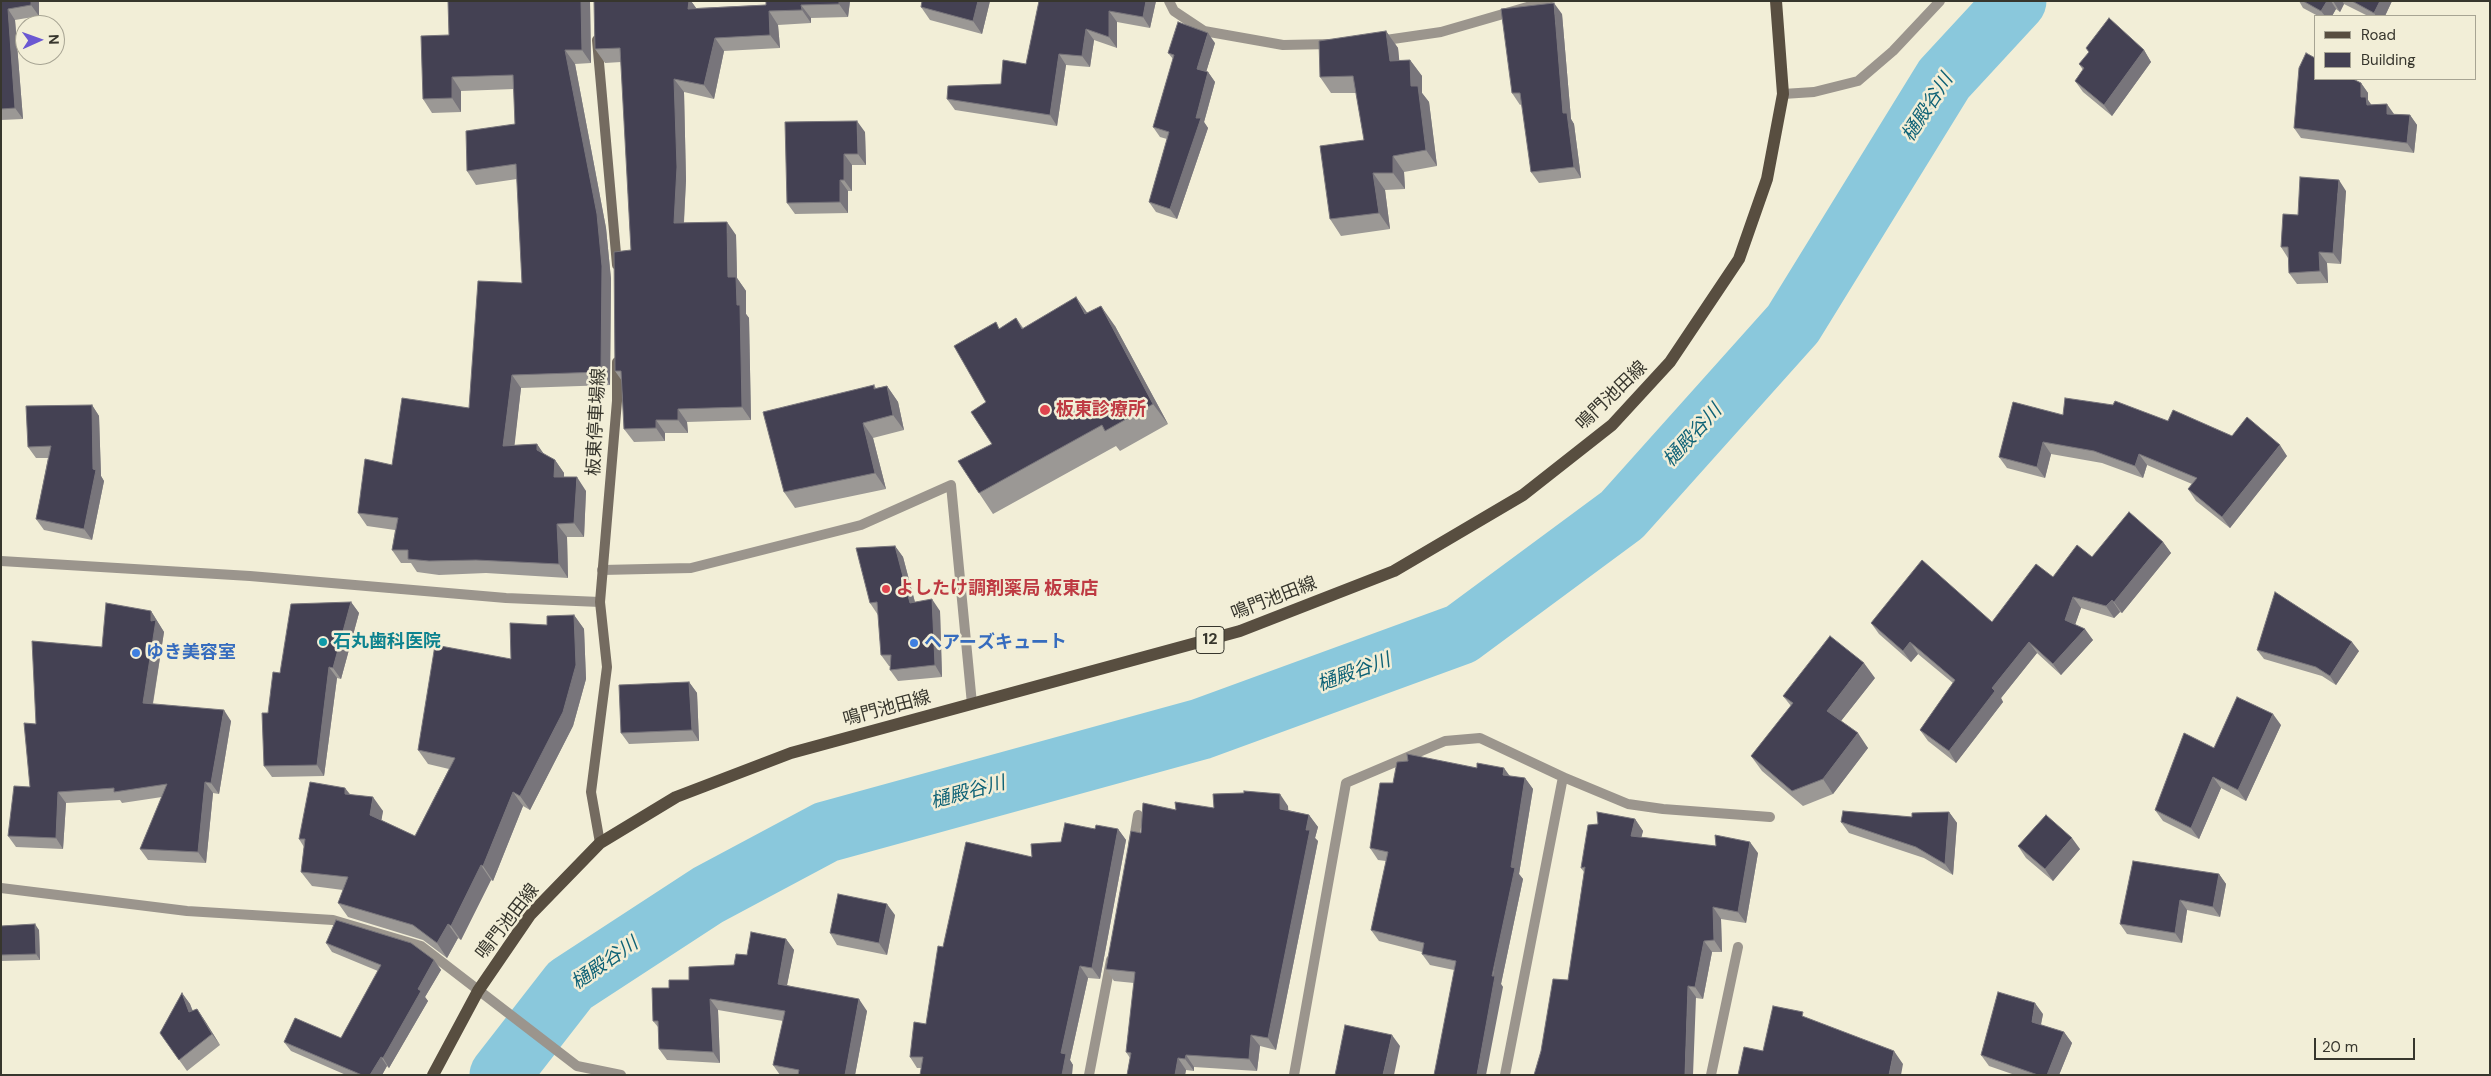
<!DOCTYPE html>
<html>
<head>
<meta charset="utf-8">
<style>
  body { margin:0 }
  #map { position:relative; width:2491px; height:1076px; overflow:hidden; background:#f2eed7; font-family:"DM Sans",sans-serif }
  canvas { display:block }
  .frame { position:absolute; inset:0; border:2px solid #37362d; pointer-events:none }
  .legend { position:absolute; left:2314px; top:15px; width:162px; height:65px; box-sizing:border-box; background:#f2eed7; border:1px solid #a7a493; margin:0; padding:6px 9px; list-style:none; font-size:15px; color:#37362d }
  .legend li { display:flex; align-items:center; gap:10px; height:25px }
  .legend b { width:25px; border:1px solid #a7a493 }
  .north { position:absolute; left:15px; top:15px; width:50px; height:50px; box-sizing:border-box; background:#f2eed7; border:1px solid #a7a493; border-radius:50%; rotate:88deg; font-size:14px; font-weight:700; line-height:20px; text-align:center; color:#37362d }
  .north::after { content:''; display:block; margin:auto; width:18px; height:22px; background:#6b58d2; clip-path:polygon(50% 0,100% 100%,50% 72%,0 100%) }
  .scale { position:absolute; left:2314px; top:1038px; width:101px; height:22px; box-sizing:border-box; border:2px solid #37362d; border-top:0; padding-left:6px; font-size:15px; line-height:18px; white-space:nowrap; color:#37362d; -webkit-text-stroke:4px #f2eed7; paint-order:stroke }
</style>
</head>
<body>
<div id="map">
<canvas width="2491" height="1076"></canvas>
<div class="frame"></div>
<ul class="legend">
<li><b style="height:6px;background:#584e40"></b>Road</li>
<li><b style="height:14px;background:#444153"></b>Building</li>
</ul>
<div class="north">N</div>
<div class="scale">20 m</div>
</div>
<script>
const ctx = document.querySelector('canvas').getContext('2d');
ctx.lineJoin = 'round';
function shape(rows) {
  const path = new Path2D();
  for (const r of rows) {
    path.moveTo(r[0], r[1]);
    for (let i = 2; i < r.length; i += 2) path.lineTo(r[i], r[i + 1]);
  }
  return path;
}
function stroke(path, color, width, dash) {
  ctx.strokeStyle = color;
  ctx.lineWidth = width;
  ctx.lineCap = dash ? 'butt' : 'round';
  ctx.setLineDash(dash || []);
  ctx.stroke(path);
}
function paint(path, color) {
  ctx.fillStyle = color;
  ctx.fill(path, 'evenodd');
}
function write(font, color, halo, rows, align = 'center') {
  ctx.font = font + ' "DM Sans","Noto Sans JP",sans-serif';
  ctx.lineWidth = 5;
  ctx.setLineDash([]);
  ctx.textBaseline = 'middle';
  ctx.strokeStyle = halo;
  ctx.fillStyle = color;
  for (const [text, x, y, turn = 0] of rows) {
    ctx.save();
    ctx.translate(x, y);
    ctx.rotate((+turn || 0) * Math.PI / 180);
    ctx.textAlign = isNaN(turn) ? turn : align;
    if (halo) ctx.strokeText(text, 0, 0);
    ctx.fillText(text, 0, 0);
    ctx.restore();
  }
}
stroke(shape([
  [500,1075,570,985,708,895,826,832,1201,729,1461,634,1622,515,1793,324,1944,79,2016,1]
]), '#8ac8dc', 61);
stroke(shape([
  [1169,1,1174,11,1204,31,1283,45,1332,44],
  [1379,41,1441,32,1548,1],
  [1,561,250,576,506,598,600,602],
  [602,570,691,568,861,525,951,485,972,704],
  [1133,845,1138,815],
  [1,888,187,911,333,920,421,946,577,1066,621,1075],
  [1089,1075,1111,960],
  [1294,1075,1346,783,1445,741,1480,738,1563,777,1628,804,1663,809,1770,817],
  [1505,1075,1563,777],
  [1711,1075,1738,947]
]), '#9b958d', 10);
stroke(shape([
  [1783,94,1814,92,1858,81,1893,51,1940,1]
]), '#9b958d', 10);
stroke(shape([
  [597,40,617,265],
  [600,843,591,792,607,667,600,602,617,401,617,362]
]), '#746b60', 10);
stroke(shape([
  [433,1075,478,991,530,915,600,843,676,797,791,753,1240,631,1394,571,1523,495,1612,425,1670,362,1739,259,1767,179,1783,94,1776,1]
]), '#584e40', 12);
paint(shape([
  [1,1,39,1,39,16,15,20,23,119,1,120],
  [448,1,590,1,591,63,575,64,606,228,611,279,610,385,521,388,514,445,537,444,543,454,555,460,564,473,564,477,586,491,584,537,567,537,568,578,486,573,439,575,417,572,411,563,401,563,392,550,395,530,367,526,358,513,392,465,469,408,522,283,517,179,476,185,467,171,515,124,514,89,461,91,461,112,432,113,423,99,449,35],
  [594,1,691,1,696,8,850,1,848,17,811,18,811,23,778,25,780,48,724,51,714,99,684,92,686,180,684,223,736,235,737,278,746,291,746,314,749,318,751,420,687,422,688,433,665,433,665,441,634,442,624,429,622,381,615,371,631,250,621,62,605,63,595,49],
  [990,1,982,34,930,20,921,7],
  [1039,1,1156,1,1150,28,1117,22,1117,48,1094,40,1090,67,1066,65,1057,126,955,110,947,99,1001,84,1026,64],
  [2299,1,2392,1,2385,16,2368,16,2344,4,2340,12,2336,9,2332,16,2318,16,2303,8],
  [1562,14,1571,119,1574,124,1581,178,1539,183,1531,172,1522,104,1520,105,1512,93],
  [1386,31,1398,48,1399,61,1410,60,1422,76,1422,93,1429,102,1437,166,1404,172,1405,189,1385,190,1390,229,1341,236,1330,219,1364,140,1356,93,1331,93,1320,77],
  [1215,43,1206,72,1208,72,1215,82,1204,122,1208,128,1177,219,1156,212,1149,202,1167,139,1160,137,1153,127,1173,59,1168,53],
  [2144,50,2151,62,2112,116,2083,92,2075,81,2083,70,2079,64],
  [2361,83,2368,93,2368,100,2371,105,2394,114,2410,115,2417,125,2414,153,2301,138,2294,128],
  [865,132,866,165,852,165,852,191,848,191,848,213,795,214,787,203],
  [2346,191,2341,264,2327,263,2328,283,2297,284,2289,273,2288,258,2281,247,2298,215],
  [1087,313,1115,326,1168,424,1120,451,1116,446,993,514,979,493,992,444,986,402,1000,329,1016,318,1024,329],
  [874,385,876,388,887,386,898,402,904,430,873,438,886,489,795,508,784,492],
  [92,405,99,416,101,476,104,481,92,540,44,530,36,519,48,458,36,458,28,447],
  [2063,415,2168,421,2232,436,2287,456,2230,528,2196,501,2188,489,2192,484,2147,465,2143,478,2102,463,2051,454,2045,478,2007,468,1999,457],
  [2163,542,2171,553,2122,613,2120,612,2114,618,2081,608,2075,624,2093,640,2061,675,2037,653,2001,698,2003,702,1956,763,1928,741,1920,730,1953,683,1918,654,1911,662,1879,634,1871,623,1992,622,2092,557],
  [895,546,903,557,915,602,940,611,942,677,898,681,890,670,890,666,889,666,881,655,878,615,870,603],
  [351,602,359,613,341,679,337,678,324,776,272,777,264,766,280,673],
  [151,611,164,632,153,704,231,721,219,794,213,793,206,863,148,860,140,849,162,797,122,803,120,800,66,803,63,849,16,847,8,836,30,787,36,724],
  [574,615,584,629,586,679,573,726,530,810,523,806,493,881,491,880,461,940,458,938,447,958,423,940,348,917,338,903,343,890,312,886,301,872,304,847,299,839,345,788,350,794,383,811,381,820,415,836,449,769,428,764,418,750,511,659],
  [2257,650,2359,651,2336,685,2322,676,2264,659],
  [1875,678,1841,721,1868,748,1833,794,1803,806,1762,771,1751,756,1791,706,1783,696],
  [689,682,697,693,699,741,629,744,621,733],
  [2281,725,2246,801,2221,788,2199,839,2163,821,2155,810,2214,748],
  [1509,776,1525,778,1533,789,1519,874,1523,879,1501,984,1503,987,1454,970,1430,965,1422,954,1422,952,1379,941,1371,930,1386,861,1378,860,1370,848,1393,783],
  [1288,806,1288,810,1309,815,1318,827,1315,838,1318,841,1276,1050,1260,1046,1257,1071,1194,1067,1194,1071,1186,1070,1185,1075,1127,1075,1130,1058,1126,1052,1134,983,1114,981,1106,969,1141,833,1176,810],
  [1949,812,1957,823,1953,875,1924,858,1849,833,1841,822,1912,817],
  [1635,819,1643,831,1641,837,1758,853,1746,923,1721,919,1722,952,1712,952,1703,999,1568,980,1584,872,1581,868,1598,824],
  [1095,829,1118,829,1126,840,1100,979,1088,978,1070,1060,1073,1065,917,1068,910,1057,926,1024,943,947,1032,857,1061,842],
  [2018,846,2080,849,2053,881,2026,858],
  [2219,874,2226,884,2220,917,2187,910,2182,943,2127,934,2120,924],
  [895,915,887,955,837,945,830,933],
  [1,926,39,930,40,960,1,961],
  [786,939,794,950,787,985,867,1011,855,1075,780,1075,773,1065,783,1021,718,1010,720,1063,667,1060,659,1049,658,1027,653,1021,669,988,689,980,734,965,747,955],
  [326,943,434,960,441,970,425,997,428,1001,389,1068,387,1066,382,1075,346,1075,291,1051,284,1042,341,1038,378,971,332,952],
  [182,993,190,1004,193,1011,197,1009,205,1021,220,1045,187,1071,160,1033],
  [2043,1014,2041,1025,2064,1032,2072,1043,2059,1075,2015,1075,1989,1066,1981,1055]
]), '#9b9895');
paint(shape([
  [31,1,39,1,39,16,31,5],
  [581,1,590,1,591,63,582,50],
  [689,1,691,1,699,12,688,9],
  [839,1,850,1,848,17,839,4],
  [978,1,990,1,982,34,973,21],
  [1146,1,1156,1,1150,28,1143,17],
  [2327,1,2331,1,2336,9,2332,16,2325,16,2321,11],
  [2333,1,2342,1,2344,4,2340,12],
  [2380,1,2392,1,2385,16,2376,16,2374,13],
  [1554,3,1562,14,1571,119,1574,124,1581,178,1574,167,1563,113],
  [801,5,811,18,811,23,802,10],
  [8,9,15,20,23,119,15,108],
  [769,11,778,25,780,48,770,35],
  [1109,11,1117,22,1117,48,1109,37],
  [1086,29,1094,40,1090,67,1082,56],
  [1386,31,1398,48,1401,77,1390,61],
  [1208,33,1215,43,1204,79,1197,69],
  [715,38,724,51,714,99,704,85],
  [565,50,575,64,606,228,611,279,610,385,601,372],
  [2144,50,2151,62,2112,116,2104,105],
  [1059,54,1066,65,1057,126,1050,115],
  [1410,60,1422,76,1422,93,1429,102,1437,166,1426,150,1411,86],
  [1208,72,1215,82,1204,122,1208,128,1177,219,1170,209,1196,118],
  [452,77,461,91,461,112,452,98],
  [674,79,684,92,686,180,683,236,674,223],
  [2361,83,2368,93,2368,100,2373,107,2374,115,2361,97],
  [2387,104,2394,114,2387,114],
  [2410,115,2417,125,2414,153,2407,143],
  [857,121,865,132,866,165,858,154],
  [844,154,852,165,852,191,844,180],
  [1393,156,1404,172,1405,189,1393,173],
  [1373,173,1385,190,1390,229,1379,213],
  [840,180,848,191,848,213,840,202],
  [2339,180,2346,191,2341,264,2333,253],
  [727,222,736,235,737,278,746,291,746,314,749,318,751,420,742,407,737,305,728,277],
  [2319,252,2327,263,2328,283,2320,271],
  [1076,297,1091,318,1085,314],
  [1101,306,1115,326,1168,424,1153,404],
  [512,375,521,388,513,459,503,446],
  [887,386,898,402,904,430,893,415],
  [92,405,99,416,101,476,104,481,92,540,84,529,93,469],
  [678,409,687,422,688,433,678,420],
  [656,420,665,433,665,441,656,428],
  [863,423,873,438,886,489,875,473],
  [2043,442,2051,454,2045,478,2037,467],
  [537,444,546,457,537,450],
  [2280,445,2287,456,2230,528,2222,517],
  [2139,454,2147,465,2143,478,2135,466],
  [555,460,564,473,564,491,554,477],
  [577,477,586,491,584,537,574,523],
  [557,524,567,537,568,578,559,564],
  [2163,542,2171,553,2122,613,2114,602],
  [895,546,903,557,918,614,910,603],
  [2073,597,2081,608,2073,631,2065,620],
  [932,599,940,611,942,677,935,665],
  [2112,600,2120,612,2114,618,2106,606],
  [351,602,359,613,341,679,333,668],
  [151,611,164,632,151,714,143,703,151,621],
  [574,615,584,629,586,679,573,726,530,810,520,796],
  [2085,629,2093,640,2061,675,2053,664],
  [1910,642,1918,654,1911,662,1903,651],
  [2029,642,2037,653,2001,698,2003,702,1956,763,1949,751,1992,688],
  [2352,642,2359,651,2336,685,2330,676],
  [1864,663,1875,678,1837,726,1827,711],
  [329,667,337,678,324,776,317,765],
  [689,682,697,693,699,741,692,730],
  [224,710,231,721,219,794,211,783],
  [2273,714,2281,725,2246,801,2238,790],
  [1858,733,1868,748,1833,794,1823,779],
  [1504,768,1512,779,1503,775],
  [2213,777,2221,788,2199,839,2191,828],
  [1525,778,1533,789,1519,874,1523,879,1501,984,1503,987,1486,1075,1477,1075],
  [205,782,213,793,206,863,198,852],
  [345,788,355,802,345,794],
  [58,792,66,803,63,849,56,838],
  [513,792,523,806,493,881,483,866],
  [1280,794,1288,806,1289,820,1280,809],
  [373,797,383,811,380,829,370,815],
  [1949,812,1957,823,1953,875,1945,864],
  [1309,815,1318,827,1315,838,1318,841,1276,1050,1268,1038],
  [1635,819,1643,831,1639,847,1631,836],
  [1118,829,1126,840,1100,979,1092,968],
  [2072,838,2080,849,2053,881,2045,869],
  [1750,842,1758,853,1746,923,1738,912],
  [481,865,491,880,461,940,451,926],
  [2219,874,2226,884,2220,917,2213,907],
  [2180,900,2187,910,2182,943,2175,933],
  [887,904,895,915,887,955,879,943],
  [1713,907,1721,919,1722,952,1714,940],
  [35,924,39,930,40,960,36,954],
  [448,924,458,938,447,958,437,943],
  [786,939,794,950,785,995,778,984],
  [1704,941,1712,952,1703,999,1695,987],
  [434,960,441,970,425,997,428,1001,389,1068,383,1058,418,989],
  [1080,966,1088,978,1070,1060,1073,1065,1072,1075,1062,1075,1061,1053],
  [1688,986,1696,997,1693,1075,1685,1075],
  [182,993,190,1004,197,1024,189,1012],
  [710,999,718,1010,720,1063,713,1052],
  [859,999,867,1011,855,1075,845,1075],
  [2035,1003,2043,1014,2039,1033,2032,1022],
  [197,1009,205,1021,220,1045,212,1034],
  [2064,1032,2072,1043,2059,1075,2047,1075],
  [1251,1035,1260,1046,1257,1071,1249,1059],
  [1392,1035,1400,1046,1394,1075,1383,1075],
  [1894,1051,1903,1064,1901,1075,1889,1075],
  [1186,1055,1194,1067,1194,1071,1185,1059],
  [381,1057,387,1066,382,1075,370,1075],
  [1178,1058,1186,1070,1185,1075,1175,1075]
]), '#78757b');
const building = shape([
  [1,1,31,1,31,5,8,9,15,108,1,109,1,1],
  [448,1,581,1,582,50,565,50,597,214,602,266,601,372,512,375,503,446,537,444,537,450,555,460,554,477,577,477,574,523,557,524,559,564,476,560,429,561,408,559,408,550,392,550,398,518,358,513,365,459,392,465,402,398,469,408,478,281,522,283,516,164,467,171,466,131,515,124,513,75,452,77,452,98,423,99,421,36,449,35,448,1],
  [594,1,689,1,688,9,766,5,766,1,839,1,839,4,801,5,802,10,769,11,770,35,715,38,704,85,674,79,677,167,674,223,727,222,728,277,736,277,737,305,740,305,742,407,678,409,678,420,656,420,656,428,624,429,621,371,615,371,614,252,631,250,620,48,595,49,594,1],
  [922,1,978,1,973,21,921,7,922,1],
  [1039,1,1146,1,1143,17,1109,11,1109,37,1086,29,1082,56,1059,54,1050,115,947,99,948,86,1001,84,1003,60,1026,64,1039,1],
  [2303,1,2327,1,2321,11,2303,1],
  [2352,1,2380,1,2374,13,2352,1],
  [1554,3,1563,113,1567,113,1574,167,1531,172,1520,93,1512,93,1501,9,1554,3],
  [2109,18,2144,50,2104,105,2075,81,2084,68,2079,64,2089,52,2086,48,2109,18],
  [1178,22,1208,33,1197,69,1208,72,1196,118,1201,118,1170,209,1149,202,1169,132,1153,127,1174,55,1168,53,1178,22],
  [1386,31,1390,61,1410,60,1411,86,1418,86,1426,150,1393,156,1393,173,1373,173,1379,213,1330,219,1320,146,1364,140,1353,76,1320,77,1319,41,1386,31],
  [2306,53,2315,58,2315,79,2353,79,2361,83,2361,97,2366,97,2367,105,2387,104,2387,114,2410,115,2407,143,2294,128,2299,68,2306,53],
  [857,121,858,154,844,154,844,180,840,180,840,202,787,203,785,122,857,121],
  [2300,177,2339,180,2333,253,2319,252,2320,271,2289,273,2288,247,2281,247,2283,214,2298,215,2300,177],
  [1076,297,1085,314,1101,306,1153,404,1105,431,1102,425,979,493,958,461,992,444,971,412,986,402,954,346,996,322,999,329,1016,318,1022,329,1076,297],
  [874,385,874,389,887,386,893,415,863,423,875,473,784,492,763,412,874,385],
  [2065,398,2113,405,2115,401,2168,421,2173,410,2232,436,2247,417,2280,445,2222,517,2188,489,2197,478,2139,454,2135,466,2094,451,2043,442,2037,467,1999,457,2013,402,2063,415,2065,398],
  [92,405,93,469,96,470,84,529,36,519,51,446,28,447,26,406,92,405],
  [2129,512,2163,542,2114,602,2112,600,2106,606,2073,597,2065,620,2085,629,2053,664,2029,642,1992,688,1995,691,1949,751,1920,730,1955,680,1910,642,1903,651,1871,623,1922,560,1992,622,2036,564,2053,577,2077,545,2092,557,2129,512],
  [895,546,910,603,932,599,935,665,890,670,891,655,881,655,877,602,870,603,856,548,895,546],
  [2275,592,2352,642,2330,676,2316,667,2257,650,2275,592],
  [351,602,333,668,329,667,317,765,264,766,262,713,268,713,273,672,280,673,291,604,351,602],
  [106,603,151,611,151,621,156,620,143,703,224,710,211,783,205,782,198,852,140,849,167,784,114,792,114,788,58,792,56,838,8,836,14,786,30,787,24,723,36,724,32,641,102,647,106,603],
  [574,615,576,665,563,712,520,796,513,792,483,866,481,865,451,926,448,924,437,943,413,925,338,903,348,877,301,872,305,839,299,839,310,782,345,788,345,794,373,797,370,815,415,836,455,758,418,750,435,645,511,659,510,623,547,625,547,616,574,615],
  [1830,636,1864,663,1827,711,1858,733,1823,779,1792,791,1751,756,1793,703,1783,696,1830,636],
  [689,682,692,730,621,733,619,685,689,682],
  [2237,697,2273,714,2238,790,2213,777,2191,828,2155,810,2184,733,2214,748,2237,697],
  [1407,754,1477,768,1477,763,1504,768,1503,775,1525,778,1511,867,1515,868,1492,976,1495,976,1477,1075,1434,1075,1456,961,1422,954,1424,943,1371,930,1388,852,1370,848,1380,783,1393,783,1397,762,1408,761,1407,754],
  [1244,791,1280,794,1280,809,1309,815,1306,830,1310,830,1268,1038,1251,1035,1249,1059,1186,1055,1185,1059,1178,1058,1175,1075,1127,1075,1131,1053,1126,1052,1135,972,1106,969,1131,831,1141,833,1143,803,1176,810,1175,802,1214,808,1213,794,1244,793,1244,791],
  [1843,811,1912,817,1912,813,1949,812,1945,864,1916,847,1841,822,1843,811],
  [1597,812,1635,819,1631,836,1716,846,1715,835,1750,842,1738,912,1713,907,1714,940,1704,941,1695,987,1688,986,1685,1075,1534,1075,1541,1051,1553,979,1568,980,1585,867,1581,868,1588,825,1598,824,1597,812],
  [2046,815,2072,838,2045,869,2018,846,2046,815],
  [1065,823,1095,829,1096,825,1118,829,1092,968,1080,966,1061,1053,1066,1054,1062,1075,920,1075,923,1057,910,1057,914,1022,926,1024,938,946,943,947,966,842,1032,857,1031,844,1061,842,1065,823],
  [2133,861,2219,874,2213,907,2180,900,2175,933,2120,924,2133,861],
  [838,894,887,904,879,943,830,933,838,894],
  [336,920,411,943,434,960,418,989,421,991,383,1058,381,1057,370,1075,362,1075,284,1042,295,1018,341,1038,381,965,326,943,336,920],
  [35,924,36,954,1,955,1,926,35,924],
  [751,932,786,939,778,984,859,999,845,1075,798,1075,799,1070,773,1065,785,1011,710,999,713,1052,659,1049,658,1021,653,1021,652,988,669,988,669,980,689,980,689,967,734,965,736,954,747,955,751,932],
  [1998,992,2035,1003,2032,1022,2064,1032,2047,1075,2038,1075,1981,1055,1998,992],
  [182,993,189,1012,197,1009,212,1034,179,1060,160,1033,182,993],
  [1773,1006,1803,1012,1802,1016,1894,1051,1889,1075,1738,1075,1744,1047,1763,1051,1773,1006],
  [1345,1025,1392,1035,1383,1075,1335,1075,1345,1025]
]);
paint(building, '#444153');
stroke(building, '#78757b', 1);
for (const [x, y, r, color] of [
  [1045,410,6,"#e0444e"],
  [886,589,5,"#e0444e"],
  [323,642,5,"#0f9aa8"],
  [914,643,5,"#3f7fe0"],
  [136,653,5,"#3f7fe0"]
]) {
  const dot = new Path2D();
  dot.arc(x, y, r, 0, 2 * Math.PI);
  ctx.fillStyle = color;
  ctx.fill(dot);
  stroke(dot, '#f2eed7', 2);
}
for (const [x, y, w] of [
  [1210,640,28]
]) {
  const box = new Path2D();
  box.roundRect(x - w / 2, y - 13.5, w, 27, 4);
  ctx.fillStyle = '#f2eed7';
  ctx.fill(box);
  stroke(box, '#37362d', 1);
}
write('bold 16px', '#37362d', null, [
  ["12",1210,640]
]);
write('18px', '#37362d', '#f2eed7', [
  ["鳴門池田線",1612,396,-44],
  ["板東停車場線",597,422,-87],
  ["鳴門池田線",1274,599,-21],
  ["鳴門池田線",887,709,-15],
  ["鳴門池田線",508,922,-52]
]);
write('bold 18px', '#be3a42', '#f2eed7', [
  ["板東診療所",1056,410],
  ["よしたけ調剤薬局 板東店",896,589]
], 'left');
write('bold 18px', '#0d838f', '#f2eed7', [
  ["石丸歯科医院",333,642]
], 'left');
write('bold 18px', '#366cbe', '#f2eed7', [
  ["ヘアーズキュート",924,643],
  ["ゆき美容室",146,653]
], 'left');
write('italic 19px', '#0f6276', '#f2eed7', [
  ["樋殿谷川",1928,108,-57],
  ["樋殿谷川",1693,436,-48],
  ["樋殿谷川",1354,673,-20],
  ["樋殿谷川",968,793,-15],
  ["樋殿谷川",605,964,-35]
]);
</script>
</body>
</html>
